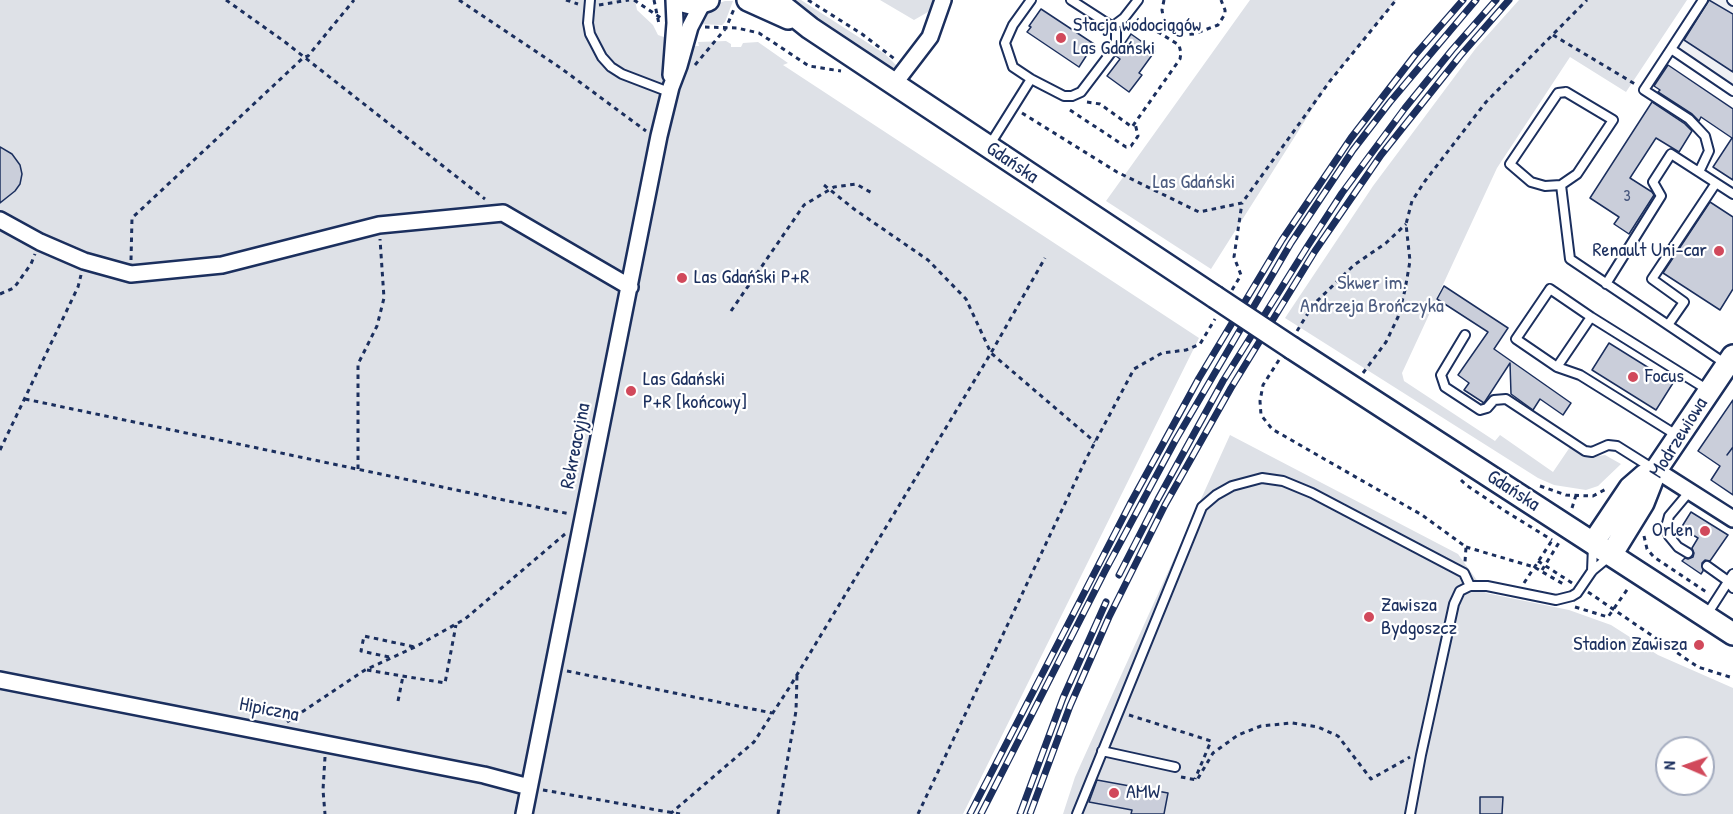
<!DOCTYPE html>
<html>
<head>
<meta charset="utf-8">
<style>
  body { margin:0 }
  #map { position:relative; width:1733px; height:814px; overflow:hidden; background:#fff; font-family:"Patrick Hand",sans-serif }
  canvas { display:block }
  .north { position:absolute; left:1655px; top:736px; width:60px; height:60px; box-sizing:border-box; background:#fff; border:2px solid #a4acbf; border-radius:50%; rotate:272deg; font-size:16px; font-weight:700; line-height:24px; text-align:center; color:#1b2f5e }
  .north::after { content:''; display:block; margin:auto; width:21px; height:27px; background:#d1495b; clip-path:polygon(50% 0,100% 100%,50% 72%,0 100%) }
</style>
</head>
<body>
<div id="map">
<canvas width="1733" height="814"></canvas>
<div class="north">N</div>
</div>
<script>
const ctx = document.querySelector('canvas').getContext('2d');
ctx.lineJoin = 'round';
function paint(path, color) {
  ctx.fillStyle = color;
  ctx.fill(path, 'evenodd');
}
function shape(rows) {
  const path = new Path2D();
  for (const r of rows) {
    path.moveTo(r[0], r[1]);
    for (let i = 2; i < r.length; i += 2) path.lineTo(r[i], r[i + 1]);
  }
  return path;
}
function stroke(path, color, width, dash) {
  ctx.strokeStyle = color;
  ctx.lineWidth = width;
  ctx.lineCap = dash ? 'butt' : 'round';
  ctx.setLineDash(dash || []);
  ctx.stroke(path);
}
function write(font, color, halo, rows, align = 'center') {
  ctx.font = font + ' "Patrick Hand",sans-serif';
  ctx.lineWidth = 4.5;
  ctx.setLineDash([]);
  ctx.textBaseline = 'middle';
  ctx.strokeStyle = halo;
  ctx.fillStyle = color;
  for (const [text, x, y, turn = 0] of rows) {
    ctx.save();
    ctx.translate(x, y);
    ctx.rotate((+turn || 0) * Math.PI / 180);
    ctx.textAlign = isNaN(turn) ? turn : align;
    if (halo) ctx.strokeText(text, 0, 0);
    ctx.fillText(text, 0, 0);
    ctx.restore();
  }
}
paint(shape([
  [1697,0,1733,0,1733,84,1668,42]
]), '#eff0f4');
paint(shape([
  [0,0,635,0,637,10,653,25,658,35,690,46,699,46,698,42,726,41,731,44,731,47,741,47,743,43,758,42,788,63,783,65,1199,338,963,814,0,814],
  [786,0,801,0,885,54,898,67,887,69],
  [880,0,934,0,928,12,914,20],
  [1250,0,1396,0,1330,81,1211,269,1106,201],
  [1519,0,1687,0,1626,92,1570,57,1497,168,1402,373,1404,381,1495,441,1500,435,1553,472,1570,447,1582,454,1591,457,1605,455,1621,464,1598,486,1586,490,1554,485,1538,478,1285,318,1373,186,1476,48],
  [725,1,733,1,725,22,722,25,697,24,701,15,710,6],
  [1230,435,1458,554,1486,593,1569,610,1611,625,1658,655,1733,688,1733,814,1063,814,1075,777],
  [1667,748,1703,748,1703,784,1667,784]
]), '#dee1e7');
const building = shape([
  [1709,0,1733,14,1733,72,1684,40,1709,0],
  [1041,9,1094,44,1079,67,1027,32,1031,27,1029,26,1041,9],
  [1131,34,1155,51,1139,73,1142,75,1129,92,1107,76,1120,59,1116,56,1131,34],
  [1668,65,1733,109,1733,180,1713,167,1732,138,1701,117,1699,121,1692,114,1658,92,1660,90,1654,86,1668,65],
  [1652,102,1685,124,1692,131,1679,152,1656,138,1630,178,1652,192,1654,195,1629,234,1614,224,1619,217,1590,198,1652,102],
  [0,147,12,154,20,165,22,174,20,184,15,191,0,203,0,147],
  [1710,202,1733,217,1733,289,1720,310,1663,273,1710,202],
  [1444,286,1508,328,1494,349,1571,403,1563,415,1540,399,1533,410,1511,394,1510,363,1484,403,1464,390,1469,383,1458,375,1488,332,1437,299,1444,286],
  [1609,343,1673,383,1656,410,1592,370,1609,343],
  [1733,400,1733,447,1727,455,1733,447,1733,495,1711,480,1720,466,1698,451,1733,400],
  [1691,512,1728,535,1710,561,1705,560,1702,563,1703,571,1701,574,1682,561,1685,558,1688,559,1693,557,1694,553,1692,548,1698,538,1681,528,1691,512],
  [1097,780,1168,793,1164,814,1131,814,1132,810,1089,802,1097,780],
  [1480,797,1503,797,1502,814,1480,814,1480,797]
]);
paint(building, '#caceda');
stroke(building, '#1b2f5e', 1.5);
const lane = shape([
  [590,0,588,23,590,34,602,57,611,67,622,74,669,92],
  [1031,0,1013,25,1005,43,1013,67,1031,79,1064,96,1072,96,1081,92,1116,46,1116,29,1071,0],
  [1703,0,1671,49,1733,91],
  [1732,0,1733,1],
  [1112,27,1124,18,1138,0],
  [1671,49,1644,90,1689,119,1705,136,1709,151,1699,172],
  [1566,92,1613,120,1577,174,1561,185,1545,186,1531,182,1510,164,1558,93,1566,92],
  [989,146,1031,79],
  [1716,183,1733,194],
  [1561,185,1570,259,1726,364],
  [1606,284,1661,196,1653,182,1671,154,1716,183,1652,279,1684,302,1668,325],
  [1550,289,1591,317,1557,367,1516,339,1550,289],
  [1591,317,1708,390],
  [1465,335,1441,375,1445,387,1480,410,1487,408,1494,400,1506,399,1585,451,1592,452,1608,445,1617,446,1652,468],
  [1557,367,1580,375,1678,436],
  [1688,553,1678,547,1669,536,1666,527,1669,516,1690,491],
  [1707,566,1728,581,1733,588],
  [1592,571,1593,546],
  [1706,616,1733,574],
  [1102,751,1175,767],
  [1077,814,1202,507,1216,495,1232,486,1262,478,1283,481,1312,493,1464,573,1470,586],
  [1410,814,1421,755,1454,604,1460,591,1470,586,1487,586,1556,600,1572,596,1577,593,1592,571,1610,556]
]);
const street = shape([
  [671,75,675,23,674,0],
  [894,84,930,37,943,0],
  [0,220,40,242,84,261,131,274,222,265,379,225,503,213,630,287],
  [1656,470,1733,519],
  [0,680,484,775,529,787],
  [524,814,659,136,671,87,679,66,690,27,703,2]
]);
const secondary = shape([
  [679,0,695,4,708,0],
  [748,0,788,18],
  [775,0,810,28,1215,297],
  [1292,348,1733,634],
  [1593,543,1630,488,1645,475,1656,470],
  [1611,555,1643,503,1656,470,1733,356]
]);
stroke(lane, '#1b2f5e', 12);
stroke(street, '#1b2f5e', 20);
stroke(secondary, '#1b2f5e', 26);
stroke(shape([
  [226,0,285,42,485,199],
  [459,0,562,69,646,131],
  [566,0,578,4],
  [634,0,661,18],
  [654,0,659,24],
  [808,0,862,34,896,60],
  [1164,0,1162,10,1164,21,1171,33,1179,35,1194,34,1218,25,1225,14,1225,10,1221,0],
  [599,5,629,0],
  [705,27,737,28,759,33,809,66,841,71],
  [1553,35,1635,84],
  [695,65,726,28,734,9],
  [1087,102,1100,104,1132,127,1180,59,1181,53,1179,45,1137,19],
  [1070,110,1126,147,1131,146,1138,136,1135,123],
  [1022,113,1117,172,1199,212,1242,203,1330,81,1396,0],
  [824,185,854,209,928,260,966,299,991,353,1095,442],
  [131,260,132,218,304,57,308,56,354,0],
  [1232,290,1241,275,1234,257,1242,203],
  [0,294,14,288,31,264,35,254],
  [731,311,804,205,834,187,856,184,872,193],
  [1297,331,1313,305,1354,265,1386,243,1406,224],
  [1279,360,1263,385,1260,401,1261,415,1272,429,1422,515,1466,547,1465,562],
  [1363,373,1386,342,1398,317,1405,290,1410,261,1406,224,1412,201,1425,181,1486,102,1587,0],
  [25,399,570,514],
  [0,450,78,287,81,275],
  [358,469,358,364,377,326,384,298,380,239],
  [1461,480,1466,485,1505,511,1552,540],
  [1540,486,1566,495,1593,496,1608,488],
  [1572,508,1576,495],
  [1644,536,1647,549,1654,557,1708,593],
  [1466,547,1534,567,1565,585],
  [1538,561,1572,583],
  [1542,570,1560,541],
  [1524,583,1553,539],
  [1588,592,1698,667,1733,678],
  [1575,607,1608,617,1629,587],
  [389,657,361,651,364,636,415,647],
  [367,670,445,683,456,625],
  [567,671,772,713],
  [398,701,403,676],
  [1129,715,1211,741,1195,779],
  [287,722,365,670,415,647,465,619,565,534],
  [325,757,323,790,325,814],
  [1181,777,1197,780,1213,753,1238,735,1261,726,1292,723,1318,727,1338,736,1371,779,1410,757],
  [543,790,680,814],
  [670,814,754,742,789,688,991,353,1045,258],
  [778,814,796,711,797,676],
  [918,814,1086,459,1134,369,1162,353,1186,350,1200,344,1215,319]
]), '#1b2f5e', 3, [4.5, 4.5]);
stroke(lane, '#fff', 8);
stroke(street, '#fff', 15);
stroke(secondary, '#fff', 21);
const rail = shape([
  [1119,575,1158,499,1223,381,1307,247,1342,193,1405,108,1452,50,1496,0],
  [970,814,1130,504,1199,378,1282,240,1351,138,1415,55,1463,0],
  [981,814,1105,571,1175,441,1291,243,1353,150,1390,102,1476,0],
  [1020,814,1063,698,1106,602],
  [1030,814,1070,706,1109,617,1165,505,1231,388,1315,251,1381,155,1460,56,1509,0]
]);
stroke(rail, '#1b2f5e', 7);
stroke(rail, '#fff', 4.5, [14]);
const secondaryBridge = shape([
  [1215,297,1292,348]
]);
stroke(secondaryBridge, '#1b2f5e', 26, []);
stroke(secondaryBridge, '#fff', 21);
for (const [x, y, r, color] of [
  [1061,38,6,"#d1495b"],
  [1719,251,6,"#d1495b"],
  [682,278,6,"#d1495b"],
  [1633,377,6,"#d1495b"],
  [631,391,6,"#d1495b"],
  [1705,531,6,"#d1495b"],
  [1369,617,6,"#d1495b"],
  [1699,645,6,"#d1495b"],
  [1114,793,6,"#d1495b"]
]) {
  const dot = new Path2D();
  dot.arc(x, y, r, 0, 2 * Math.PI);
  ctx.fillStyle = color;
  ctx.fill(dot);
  stroke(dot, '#fff', 2);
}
write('16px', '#47577d', null, [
  ["3",1627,197]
]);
write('20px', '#1b2f5e', '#fff', [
  ["Stacja wodociągów",1073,26],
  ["Las Gdański",1073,49],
  ["Renault Uni-car",1707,251,"right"],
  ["Las Gdański P+R",694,278],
  ["Focus",1645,377],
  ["Las Gdański",643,380],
  ["P+R [końcowy]",643,403],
  ["Orlen",1693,531,"right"],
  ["Zawisza",1381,606],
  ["Bydgoszcz",1381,629],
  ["Stadion Zawisza",1687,645,"right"],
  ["AMW",1126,793]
], 'left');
write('20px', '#1b2f5e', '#fff', [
  ["Gdańska",1012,163,34],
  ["Modrzewiowa",1679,438,-58],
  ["Rekreacyjna",576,446,-79],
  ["Gdańska",1513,491,33],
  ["Hipiczna",269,710,11]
]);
write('20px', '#4c5c80', '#fff', [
  ["Las Gdański",1194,183],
  ["Skwer im.",1372,284],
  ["Andrzeja Brończyka",1372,307]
]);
</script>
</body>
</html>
